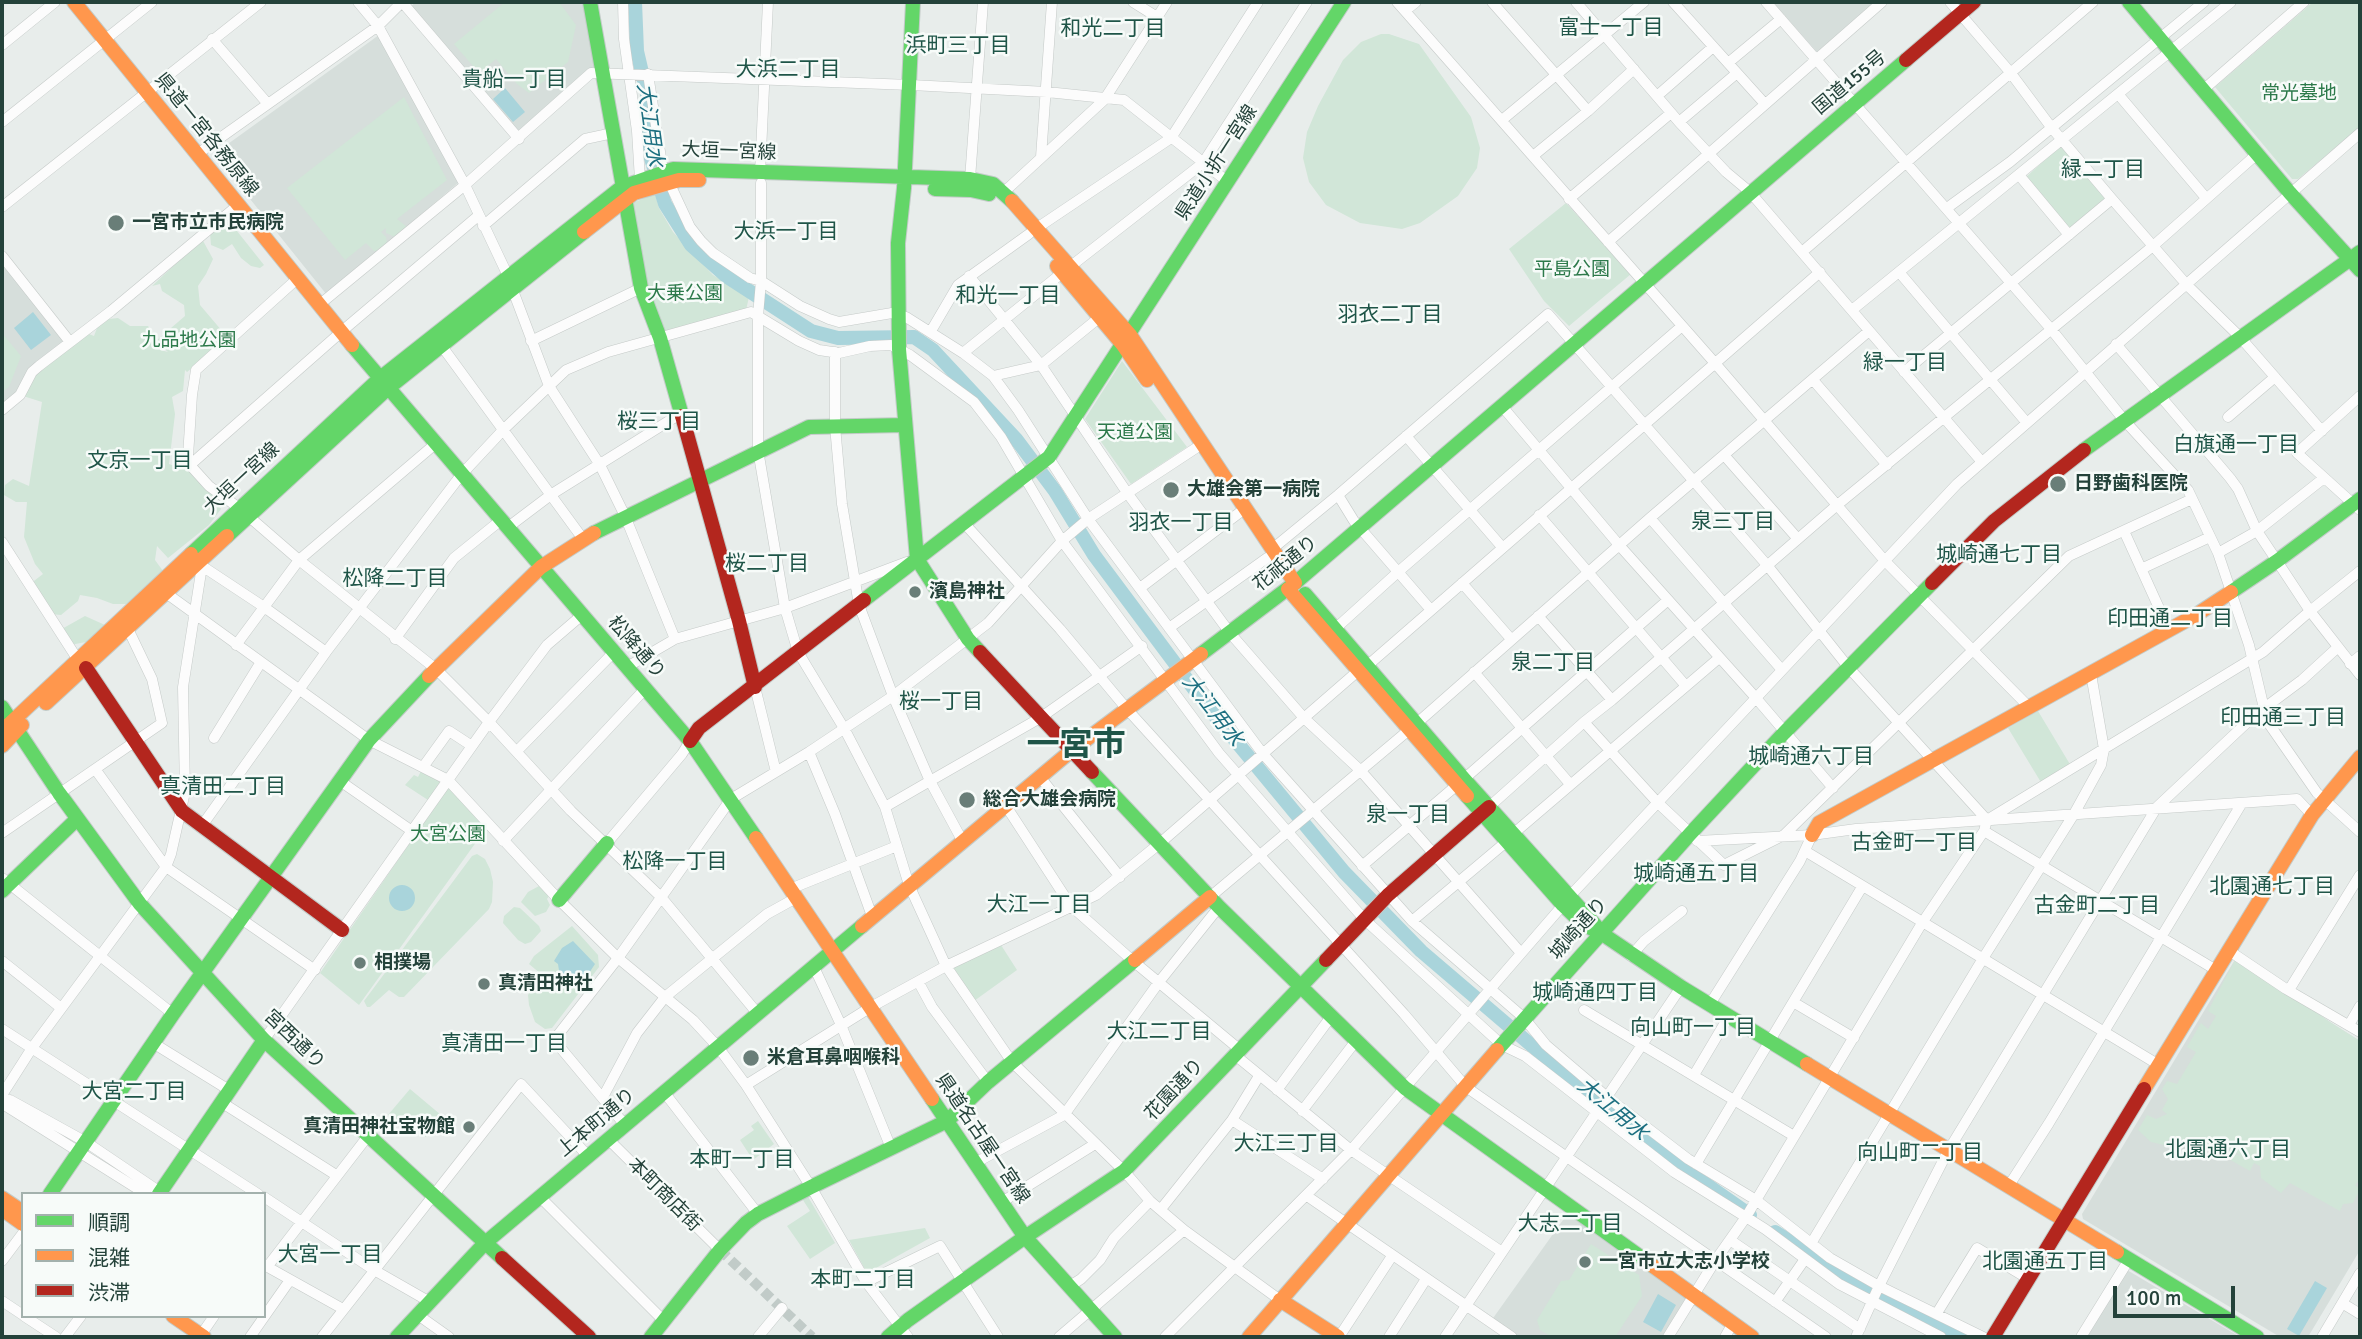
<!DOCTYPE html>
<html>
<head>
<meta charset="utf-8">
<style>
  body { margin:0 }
  #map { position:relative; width:2362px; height:1339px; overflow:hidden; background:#e8edeb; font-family:Signika,"Noto Sans JP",sans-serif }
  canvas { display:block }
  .frame { position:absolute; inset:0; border:4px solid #24423a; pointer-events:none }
  .legend { position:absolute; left:21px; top:1192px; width:245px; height:126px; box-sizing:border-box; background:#f7fbf9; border:2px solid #a3b1ad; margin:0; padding:9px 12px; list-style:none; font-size:21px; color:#24423a }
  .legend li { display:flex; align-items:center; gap:14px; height:35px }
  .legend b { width:35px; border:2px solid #a3b1ad }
  .scale { position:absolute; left:2113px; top:1286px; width:122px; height:32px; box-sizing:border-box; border:4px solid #24423a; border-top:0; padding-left:9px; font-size:21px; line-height:24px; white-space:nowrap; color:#24423a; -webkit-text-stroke:5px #f7fbf9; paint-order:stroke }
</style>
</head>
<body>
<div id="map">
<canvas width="2362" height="1339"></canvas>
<div class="frame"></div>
<ul class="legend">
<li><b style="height:9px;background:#63d668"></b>順調</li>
<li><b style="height:9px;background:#ff974d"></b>混雑</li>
<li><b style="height:9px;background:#b3261e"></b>渋滞</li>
</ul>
<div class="scale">100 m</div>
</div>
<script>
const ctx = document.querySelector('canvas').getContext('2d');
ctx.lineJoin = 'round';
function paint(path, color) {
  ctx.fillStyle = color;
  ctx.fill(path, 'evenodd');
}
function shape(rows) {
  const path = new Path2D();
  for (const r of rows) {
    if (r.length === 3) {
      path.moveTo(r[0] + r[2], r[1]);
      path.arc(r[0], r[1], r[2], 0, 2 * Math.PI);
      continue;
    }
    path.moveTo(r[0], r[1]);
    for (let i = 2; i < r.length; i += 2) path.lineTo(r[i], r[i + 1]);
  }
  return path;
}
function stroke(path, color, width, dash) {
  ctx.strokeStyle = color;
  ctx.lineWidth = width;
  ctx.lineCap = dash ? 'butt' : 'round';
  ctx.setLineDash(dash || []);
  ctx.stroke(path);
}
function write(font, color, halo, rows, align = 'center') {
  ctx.font = font + ' Signika,"Noto Sans JP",sans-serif';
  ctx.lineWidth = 5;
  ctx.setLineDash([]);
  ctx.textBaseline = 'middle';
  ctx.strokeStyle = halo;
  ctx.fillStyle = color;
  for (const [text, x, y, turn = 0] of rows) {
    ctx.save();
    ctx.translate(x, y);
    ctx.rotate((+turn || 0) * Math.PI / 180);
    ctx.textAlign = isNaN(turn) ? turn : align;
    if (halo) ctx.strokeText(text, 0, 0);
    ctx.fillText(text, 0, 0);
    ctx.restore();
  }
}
paint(shape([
  [415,2,587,2,599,62,517,134,411,7],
  [1773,2,1877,2,1817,52],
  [379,35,459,182,327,295,214,154],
  [2,252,70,336,18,392,2,405],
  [2236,958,2238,958,2330,1022,2360,1041,2360,1250,2308,1337,2280,1337,2083,1219,2082,1214],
  [1568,1213,1686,1297,1687,1300,1664,1337,1517,1337,1491,1321],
  [2127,1270,2240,1337,2084,1337]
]), '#d6dedb');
paint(shape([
  [505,2,559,2,576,25,568,62,529,93,517,84,496,59,479,73,454,44],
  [2313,2,2360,2,2360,127,2298,179,2292,179,2215,87],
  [1381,34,1389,34,1419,44,1471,117,1480,148,1477,168,1458,196,1420,223,1402,229,1360,223,1326,205,1309,182,1303,158,1307,132,1318,106,1343,60,1361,42],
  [404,97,447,180,397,219,407,227,395,237,386,233,386,228,381,232,386,237,387,244,379,251,374,251,366,243,345,260,287,188],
  [2061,145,2108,198,2069,230,2025,178],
  [655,194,659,208,673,232,713,275,749,297,746,310,665,333,647,284,630,204],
  [1566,203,1631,274,1569,326,1544,301,1509,249],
  [229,221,264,265,260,268,251,266,241,258,232,244,223,250,211,245,210,233],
  [202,239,213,259,206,274,198,286,200,305,228,338,187,372,185,370,183,391,172,397,175,414,169,464,187,470,209,486,221,509,209,525,168,558,157,546,155,560,163,571,144,592,126,604,113,604,97,598,80,595,78,601,61,615,50,614,30,584,43,574,35,564,24,537,27,502,16,502,4,495,5,485,13,479,29,486,42,402,20,395,28,381,84,332,94,336,100,320,118,318,130,326,148,326,156,338,153,348,168,352,158,343,157,340,185,316,184,305,162,291,160,284,152,286],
  [2,333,21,356,9,387,2,392],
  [1122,361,1187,447,1131,484,1085,419],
  [85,616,105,625,86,642,70,645,60,630],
  [2038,711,2071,766,2042,784,2008,728],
  [423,767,442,780,428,800,405,785,414,775,418,777],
  [447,789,452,789,487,827,359,1005,320,973],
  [477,854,485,859,490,869,493,882,492,902,489,909,404,997,399,997,389,990,370,1007,367,1007,364,1001,472,856],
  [539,886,549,896,547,899,550,905,546,912,535,916,521,902,528,892],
  [514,907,520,908,539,926,541,931,531,942,525,944,518,940,503,923,504,916],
  [572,926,598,955,599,967,552,1028,545,1029,535,1022,529,1005,528,995,541,974,529,964,534,956],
  [1001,945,1017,970,974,1001,950,968],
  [2236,958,2238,958,2330,1022,2360,1041,2360,1179,2355,1185,2360,1189,2353,1203,2343,1204,2340,1211,2290,1183,2281,1193,2261,1178,2260,1166,2254,1163,2250,1171,2227,1158,2230,1152,2245,1158,2215,1141,2210,1148,2198,1143,2195,1147,2184,1145,2170,1138,2164,1145,2151,1142,2138,1130,2147,1115,2156,1119,2167,1114,2162,1110,2168,1099,2162,1089,2167,1081,2177,1084,2196,1052,2187,1047,2201,1023,2208,1029,2216,1016,2208,1011],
  [410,1089,441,1115,426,1137,413,1128,407,1131,388,1115],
  [758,1121,774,1144,753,1160,740,1140,754,1130,751,1126],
  [807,1195,835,1243,810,1259,787,1226,810,1211,801,1197],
  [925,1228,930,1238,867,1273,849,1240],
  [1591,1244,1639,1275,1642,1296,1615,1337,1552,1337,1540,1330,1537,1320,1561,1281,1569,1280]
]), '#d1e6d8');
paint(shape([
  [505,88,525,112,513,122,493,99],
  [33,312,51,335,31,350,14,328],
  [402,898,13],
  [573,941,595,964,581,985,560,977,558,964,554,961,562,948],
  [2315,1281,2327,1288,2299,1336,2287,1329],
  [1658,1294,1676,1305,1661,1332,1643,1322]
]), '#a9d4db');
stroke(shape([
  [635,2,637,51,647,94,649,152,665,204,691,245,726,276,811,331,838,338,914,337,933,350,1016,439,1055,491,1094,555,1206,705,1344,872,1421,951,1640,1138,1750,1215],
  [1775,1232,1883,1299,1962,1337]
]), '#a9d4db', 14);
stroke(shape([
  [720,1250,812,1337]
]), '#c1cbc8', 10, [10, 5]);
const street = shape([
  [358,2,378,26,465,185,508,276],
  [402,2,519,139],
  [623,2,624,39,637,131,640,180],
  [1133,2,1157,17],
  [1397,2,1714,362,1885,561,2029,707],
  [1492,2,1588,111],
  [1576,2,1679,122,1726,172,1750,192,1982,462],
  [1673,2,1765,104],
  [1766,2,2051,329,2124,420,2188,490,2218,553,2249,645,2267,721,2317,793,2360,832],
  [1950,2,2010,72,2051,127,2112,199,2187,285,2240,337,2322,431],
  [1406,10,1416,2],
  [212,39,268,104],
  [2,45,55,2],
  [1728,63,1781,19],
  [648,74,663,171],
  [2203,90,2304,2],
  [2118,94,2206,198],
  [1657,96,1713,47],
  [1502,120,1644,2],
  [2,122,152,2],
  [1679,122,1737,73],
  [196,155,378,26,402,2],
  [1533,156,1588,111,1634,69],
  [1041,157,1052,2],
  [760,173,768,2],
  [2019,175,2069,235],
  [970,179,983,2],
  [669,182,690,227,701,241,713,253,750,278,761,281,800,306,829,319,839,322,892,313,906,317,963,353,993,376,1018,410,1088,519,1263,754,1412,921,1524,1018,1546,1045,1607,1097,1688,1159,1756,1200,1830,1258,1879,1286,1983,1337],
  [761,183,761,281,758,316,758,450,785,608,798,652,845,730,885,807,909,885,946,966,1012,1062,1124,1171,1150,1201,1184,1230,1280,1300],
  [1004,192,1104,100,1167,2],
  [1569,199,1671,113],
  [2,207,261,2],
  [1947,208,2010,162,2204,2],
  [483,226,585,139,613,133],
  [1037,228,1171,138,1258,2],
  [1608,242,1882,2],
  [1802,252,2093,2],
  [2,256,70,342],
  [1071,266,1203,163,1307,2],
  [1899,272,2027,423],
  [969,276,1041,365,1128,494,1230,633,1304,718,1360,770,1521,953],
  [512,288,549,386,600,465,625,516,675,639],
  [319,305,465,185,591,73,911,85,1047,92,1124,100,1228,182],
  [1852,310,2231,2],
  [931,331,958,285,1029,234],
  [531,341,641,288],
  [2116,344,2230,478,2238,489,2257,531,2277,561,2310,611,2360,675],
  [441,345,583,539],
  [835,352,835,426,842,504,859,605,893,696,930,781,885,807],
  [963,353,1062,273],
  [1904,372,2112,199],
  [993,376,1041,365,1100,317],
  [1813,380,1887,465],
  [2360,396,2297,453,2360,510],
  [1501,405,1619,545,1756,698,1833,788],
  [2,410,20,395,32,372,39,366,111,311,237,206],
  [2228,417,2275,377],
  [1406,436,1502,547],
  [434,445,299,560,436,669,489,722,547,645,582,615],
  [1724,455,1798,539],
  [190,465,348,326,478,216],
  [1338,495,1354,521,1431,610],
  [1539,515,1686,686],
  [1650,518,1782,670],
  [964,523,1060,629,1126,708,1404,1014,1466,1087,1826,1337],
  [507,528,552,494,680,414],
  [2124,531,2169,630],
  [2,542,78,660],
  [1271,550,1338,495,1548,314,1767,565,1849,668,1987,820,1856,829,1812,835,1697,841],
  [2218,553,2257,531,2324,478],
  [202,566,264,607,326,652],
  [2141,569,2210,537],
  [1462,583,1511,639],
  [1140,588,1239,513],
  [166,593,369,740,448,780,559,900,618,958,693,1020,718,1047,746,1085,811,1187,866,1282,908,1337],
  [1538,616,1612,700],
  [1169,628,1267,558],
  [1335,629,1398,572,1682,326],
  [395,639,454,558,501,520],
  [236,645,299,560,239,508,209,486,190,465,188,456,192,395,196,370,297,279],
  [2350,664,2360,656],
  [1367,666,1820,272],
  [627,667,675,639,785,608,907,562],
  [1474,672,1570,784],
  [755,687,776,772],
  [1584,722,1657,802,1724,865,1784,835,2069,556,2192,499],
  [214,738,261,662],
  [517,751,614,652],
  [809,752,835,814,872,916],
  [423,767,449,731,472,746],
  [95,769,166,867,315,970],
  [1040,777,1120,877],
  [1464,779,1668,600],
  [340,781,412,831],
  [1006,806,1071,906,1133,961,1239,1049],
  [1489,807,1584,722,1612,700,1836,506,2153,246,2257,154],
  [1991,820,2297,799,2312,815],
  [201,827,326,652,461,475,504,429,566,370,608,352,751,312,799,341,819,350,839,353,870,346,891,345,910,355,974,402,1001,437,1062,541,1219,753,1364,919,1502,1045,1525,1056,1674,1172,1765,1229,1839,1284,1941,1337],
  [1984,831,2216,970],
  [2,833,162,723,152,679,128,629],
  [1513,834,1719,658],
  [503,841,646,688],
  [963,842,930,781,1040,718,1142,646],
  [607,843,682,754,690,741],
  [1805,851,2159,1065],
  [1362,866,1457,785],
  [2,878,173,1014],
  [790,889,897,846],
  [1210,897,1416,724,1650,518,1869,331],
  [1569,897,1957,484,2360,133],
  [1412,921,1506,842],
  [2228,950,2286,989,2360,1032],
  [1631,956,1644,941,1682,911],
  [2,961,61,1008],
  [814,967,841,1025,891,1148],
  [919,983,932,1007,988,1082],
  [2289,990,2360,875],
  [1793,1002,1854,1038],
  [1710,1004,1800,861,1812,835],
  [1584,1010,1794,1136],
  [2349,1025,2360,1006],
  [2,1029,258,1194],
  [264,1040,489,722,571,811,661,897,758,1014],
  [153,1043,229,1090],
  [1235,1055,1351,1150,1502,1252],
  [1694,1075,1729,1016],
  [746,1085,871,1007,946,966,1096,895,1159,844,1358,671],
  [1277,1090,1330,1018],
  [664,1092,758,1214],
  [2,1095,32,1048,166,867,171,854,185,792,183,687,202,566,200,561],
  [603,1097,637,1033,665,997,767,914,796,898],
  [2,1098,10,1100,86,1142,163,1194],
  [2,1100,6,1106,146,1194],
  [221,1102,336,1175],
  [1302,1111,1355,1042],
  [1232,1120,1323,1179],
  [625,1125,554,1040,618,958,731,799,809,752,893,696,988,623,1062,541,1088,519,1196,448],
  [608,1139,720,1250],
  [975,1163,1064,1115,1159,982,1219,907],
  [1696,1164,1862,887],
  [2008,1187,2049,1123,2242,803],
  [539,1196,663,1320],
  [1307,1196,1512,1337],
  [264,1197,374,1270,430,1302],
  [1002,1202,1095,1144],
  [1161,1209,1232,1120,1259,1076],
  [1730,1240,1860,1329],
  [1812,1242,1982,960,2074,814,2101,765,2104,749,2091,674],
  [2,1261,23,1233],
  [264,1265,343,1309],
  [267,1267,368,1136],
  [866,1282,940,1246,998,1337],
  [1070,1286,1081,1279,1100,1260,1114,1238,1150,1201],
  [2,1301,23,1315],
  [1775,1302,1805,1259],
  [2342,1303,2360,1314],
  [1937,1313,1977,1248,2027,1278],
  [418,1315,449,1337],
  [24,1316,56,1337],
  [201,1335,214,1316],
  [65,1337,81,1316],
  [250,1337,290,1280],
  [322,1337,521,1084,588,1156],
  [758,1337,782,1308],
  [1059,1337,1184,1230],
  [1165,1337,1351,1150,1563,905],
  [1339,1337,1392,1256],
  [1389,1337,1426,1279],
  [1445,1337,1681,987],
  [1668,1337,1715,1261,1746,1217,1922,923,1984,831,1987,820,2263,652,2310,611,2360,571],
  [1725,1337,1733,1323],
  [1856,1337,1879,1286,1948,1151,2157,807,2255,715,2302,680,2337,648],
  [2081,1337,2128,1261],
  [2322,1337,2360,1273]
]);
const fast = shape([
  [590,2,641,288,660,338,682,416],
  [2129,2,2290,193,2360,270],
  [904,188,898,243,899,349,917,559,968,639,980,652],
  [904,188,913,2],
  [935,189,971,190,989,194],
  [352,345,690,741,756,838],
  [2084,450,2360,252],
  [594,533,809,427,905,425],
  [227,536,387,389,584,232],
  [191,554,379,379,622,187,673,169,970,179,993,184,1012,201],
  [2231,592,2277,561,2360,499],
  [1305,594,1464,779,1596,926],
  [864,600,1049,457,1344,2],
  [1201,654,1295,583,1906,60],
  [2,707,59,793,140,904,264,1040,502,1258],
  [1092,772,1219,907,1405,1088,1653,1266],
  [1467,796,1563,905,1584,925,1601,933,1681,987,1807,1064],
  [2,891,77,819],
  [559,900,607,843],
  [1497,1050,1690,834,1784,733,1932,583],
  [932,1099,1025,1237,1115,1337],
  [50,1194,173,1014,369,740,429,676],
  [159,1194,264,1040],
  [2117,1252,2257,1337],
  [397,1337,485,1243,862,926],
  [651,1337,720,1250,746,1223,758,1214,811,1187,947,1121,988,1082,1135,960],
  [888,1337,908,1320,1025,1237,1124,1171,1326,960]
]);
const slow = shape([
  [74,2,352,345],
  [1012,201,1130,335,1295,583],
  [584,232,634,193,679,180,699,180],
  [1057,266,1123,345,1147,380],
  [1288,589,1467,796],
  [429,676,541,567,594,533],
  [46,703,227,536],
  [2,731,191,554],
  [2,746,22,725],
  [1812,835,1819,823,2196,615,2231,592],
  [756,838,932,1099],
  [862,926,1071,751,1201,654],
  [1135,960,1210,897],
  [1807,1064,2117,1252],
  [2144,1089,2312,815,2360,757],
  [2,1198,23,1212],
  [2,1209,23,1224],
  [1653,1266,1752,1337],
  [1280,1300,1338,1337],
  [173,1316,204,1337],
  [1249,1337,1497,1050]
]);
const jam = shape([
  [1906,60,1974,2],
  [682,416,739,621,755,687],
  [1932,583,1994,521,2084,450],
  [980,652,1092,772],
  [86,668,182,811,342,930],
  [690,741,699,728,864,600],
  [1326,960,1388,895,1489,807],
  [502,1258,589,1337],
  [1993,1337,2144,1089]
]);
stroke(street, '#c5cac8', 11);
stroke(fast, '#c3cbc8', 16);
stroke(slow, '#c3cbc8', 16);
stroke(jam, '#c3cbc8', 16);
stroke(street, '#fcfcfc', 10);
stroke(fast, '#63d668', 14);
stroke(slow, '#ff974d', 14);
stroke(jam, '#b3261e', 14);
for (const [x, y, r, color] of [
  [116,223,9,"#697e78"],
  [2058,484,9,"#697e78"],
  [1171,490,9,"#697e78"],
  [915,592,7,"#697e78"],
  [967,800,9,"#697e78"],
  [360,963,7,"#697e78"],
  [484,984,7,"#697e78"],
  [751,1058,9,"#697e78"],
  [469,1127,7,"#697e78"],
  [1585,1262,7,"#697e78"]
]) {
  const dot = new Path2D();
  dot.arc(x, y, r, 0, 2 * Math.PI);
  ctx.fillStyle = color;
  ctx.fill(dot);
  stroke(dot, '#f7fbf9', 2.5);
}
write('19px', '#24423a', '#f7fbf9', [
  ["国道155号",1850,83,-40],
  ["県道一宮各務原線",206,135,51],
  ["大垣一宮線",729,152,2],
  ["県道小折一宮線",1217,163,-57],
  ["大垣一宮線",242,479,-43],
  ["花祇通り",1286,564,-39],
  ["松降通り",636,648,49],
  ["城崎通り",1579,929,-48],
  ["宮西通り",294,1040,44],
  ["花園通り",1175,1090,-47],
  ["上本町通り",597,1123,-40],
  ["県道名古屋一宮線",982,1139,56],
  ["本町商店街",664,1195,45]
]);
write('19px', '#2d7a4b', '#f7fbf9', [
  ["常光墓地",2299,94],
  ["平島公園",1572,270],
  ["大乗公園",685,294],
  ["九品地公園",189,341],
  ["天道公園",1135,433],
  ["大宮公園",448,835]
]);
write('bold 19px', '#24423a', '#f7fbf9', [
  ["一宮市立市民病院",132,223],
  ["日野歯科医院",2074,484],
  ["大雄会第一病院",1187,490],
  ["濱島神社",929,592],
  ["総合大雄会病院",983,800],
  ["相撲場",374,963],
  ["真清田神社",498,984],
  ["米倉耳鼻咽喉科",767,1058],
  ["真清田神社宝物館",455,1127,"right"],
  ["一宮市立大志小学校",1599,1262]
], 'left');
write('21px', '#1f5548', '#f7fbf9', [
  ["富士一丁目",1611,28],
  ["和光二丁目",1113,29],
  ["浜町三丁目",958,46],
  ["大浜二丁目",788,70],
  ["貴船一丁目",514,80],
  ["緑二丁目",2103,170],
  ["大浜一丁目",786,232],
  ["和光一丁目",1008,296],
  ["羽衣二丁目",1390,315],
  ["緑一丁目",1905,363],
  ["桜三丁目",659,422],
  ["白旗通一丁目",2236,445],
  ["文京一丁目",140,461],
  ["泉三丁目",1733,522],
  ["羽衣一丁目",1181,523],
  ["城崎通七丁目",1999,555],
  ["桜二丁目",767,564],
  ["松降二丁目",395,579],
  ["印田通二丁目",2170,619],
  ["泉二丁目",1553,663],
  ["桜一丁目",941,702],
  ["印田通三丁目",2283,718],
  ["城崎通六丁目",1811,757],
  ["真清田二丁目",223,787],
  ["泉一丁目",1408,815],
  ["古金町一丁目",1914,843],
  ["松降一丁目",675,862],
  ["城崎通五丁目",1696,874],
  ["北園通七丁目",2272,887],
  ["大江一丁目",1039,905],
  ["古金町二丁目",2097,906],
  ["城崎通四丁目",1595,993],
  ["向山町一丁目",1693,1028],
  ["大江二丁目",1159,1032],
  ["真清田一丁目",504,1044],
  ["大宮二丁目",134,1092],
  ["大江三丁目",1286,1144],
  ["北園通六丁目",2228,1150],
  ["向山町二丁目",1920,1153],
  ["本町一丁目",742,1160],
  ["大志二丁目",1570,1224],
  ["大宮一丁目",330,1255],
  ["北園通五丁目",2045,1262],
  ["本町二丁目",863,1280]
]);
write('italic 21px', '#1c6f80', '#f7fbf9', [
  ["大江用水",649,125,82],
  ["大江用水",1212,711,52],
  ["大江用水",1612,1110,40]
]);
write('bold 33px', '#1f5548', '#f7fbf9', [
  ["一宮市",1076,746]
]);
</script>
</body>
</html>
